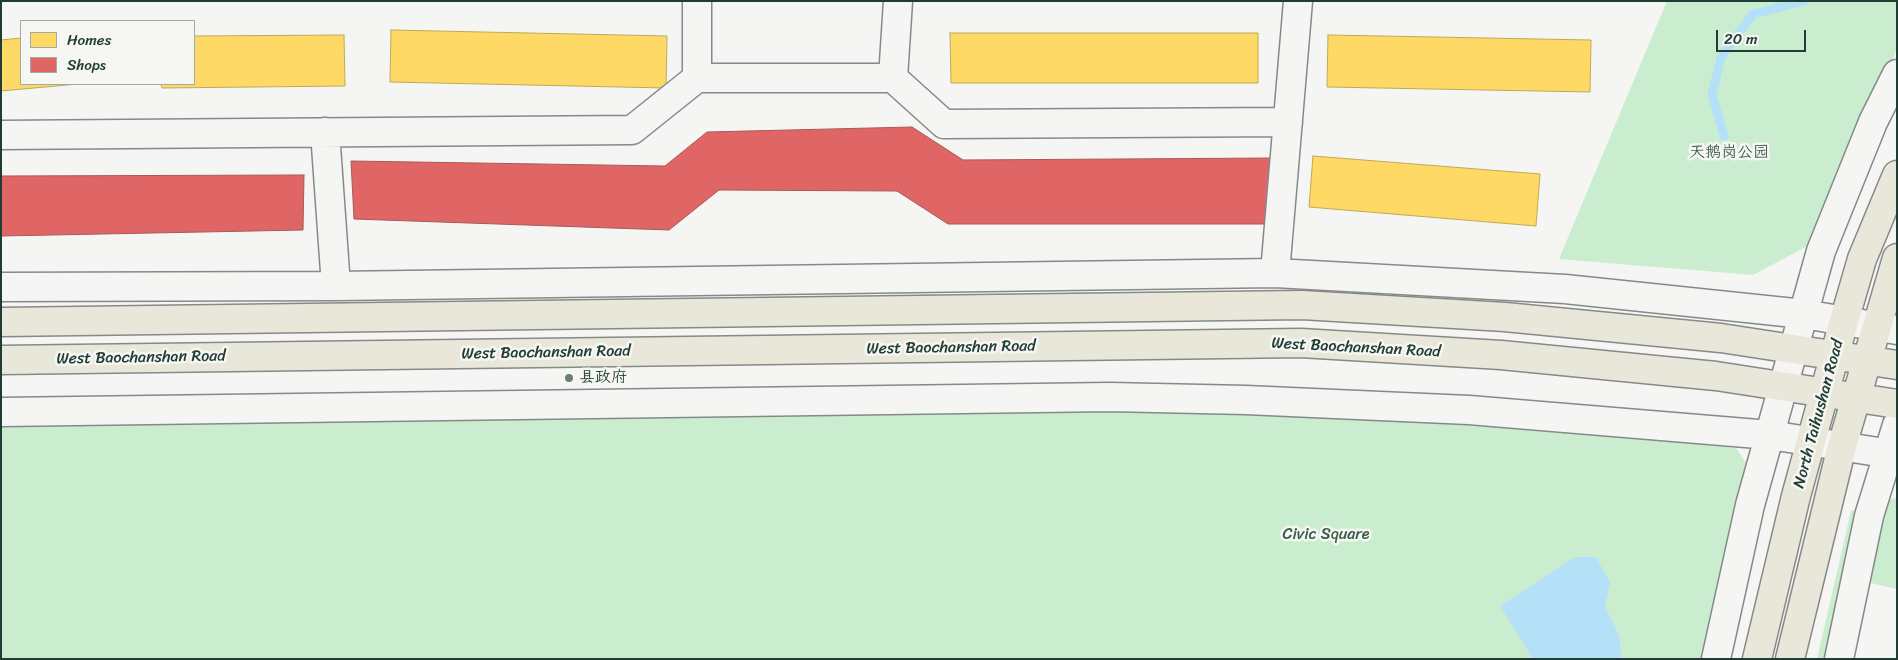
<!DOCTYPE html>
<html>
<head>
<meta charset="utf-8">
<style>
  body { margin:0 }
  #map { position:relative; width:1898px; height:660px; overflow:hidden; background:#f5f5f3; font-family:Sriracha,sans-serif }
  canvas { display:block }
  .frame { position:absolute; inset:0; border:2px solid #1f3d34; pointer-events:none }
  .legend { position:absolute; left:20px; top:20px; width:175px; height:65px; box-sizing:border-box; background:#f6f6f2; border:1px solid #a0aca6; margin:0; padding:6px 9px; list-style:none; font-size:15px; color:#1f3d34 }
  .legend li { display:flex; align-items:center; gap:10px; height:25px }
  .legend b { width:25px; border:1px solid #a0aca6 }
  .scale { position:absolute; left:1716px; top:30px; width:90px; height:22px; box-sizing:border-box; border:2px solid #1f3d34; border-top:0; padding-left:6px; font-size:15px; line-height:18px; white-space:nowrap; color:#1f3d34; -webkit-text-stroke:4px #f6f6f2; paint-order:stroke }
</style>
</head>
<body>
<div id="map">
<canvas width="1898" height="660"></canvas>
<div class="frame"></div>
<ul class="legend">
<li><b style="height:14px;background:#ffd966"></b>Homes</li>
<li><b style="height:14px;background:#e06666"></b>Shops</li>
</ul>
<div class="scale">20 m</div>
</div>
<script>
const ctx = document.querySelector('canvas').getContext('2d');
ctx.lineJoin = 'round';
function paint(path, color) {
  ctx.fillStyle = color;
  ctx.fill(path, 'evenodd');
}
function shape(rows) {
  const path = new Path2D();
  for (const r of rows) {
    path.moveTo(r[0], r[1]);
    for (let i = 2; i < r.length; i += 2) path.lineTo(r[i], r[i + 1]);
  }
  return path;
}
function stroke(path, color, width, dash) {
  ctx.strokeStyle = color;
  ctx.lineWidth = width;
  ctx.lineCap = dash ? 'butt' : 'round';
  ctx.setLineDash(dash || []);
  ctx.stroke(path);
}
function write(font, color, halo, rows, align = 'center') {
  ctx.font = font + ' Sriracha,"LXGW WenKai TC",sans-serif';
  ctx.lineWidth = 5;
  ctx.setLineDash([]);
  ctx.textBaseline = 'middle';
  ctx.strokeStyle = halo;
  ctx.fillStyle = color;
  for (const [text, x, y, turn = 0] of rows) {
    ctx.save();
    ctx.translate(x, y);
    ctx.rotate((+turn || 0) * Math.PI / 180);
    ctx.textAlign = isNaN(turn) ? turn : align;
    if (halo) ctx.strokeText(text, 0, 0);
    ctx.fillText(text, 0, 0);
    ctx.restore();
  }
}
paint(shape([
  [1667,1,1897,1,1897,49,1819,240,1753,275,1559,259],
  [1365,410,1736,448,1757,479,1710,659,1,659,1,416],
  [1897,498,1897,589,1853,579,1835,659,1817,659,1851,511,1885,500]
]), '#caedcf');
paint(shape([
  [1575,557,1596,557,1610,583,1605,606,1619,636,1622,659,1533,659,1500,606]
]), '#b5e1f8');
const homes = shape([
  [391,30,667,36,666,88,390,82,391,30],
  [950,33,1258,33,1258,83,951,83,950,33],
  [344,35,345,86,162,88,161,84,194,84,194,36,344,35],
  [1328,35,1591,40,1590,92,1327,87,1328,35],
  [21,38,21,84,78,84,1,91,1,40,21,38],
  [1313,156,1540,174,1536,226,1309,207,1313,156],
  [364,163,639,167,638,214,364,210,364,163],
  [973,163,1249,163,1249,209,973,209,973,163]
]);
paint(homes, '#ffd966');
stroke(homes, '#bcaa57', 1);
const shops = shape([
  [912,127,963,160,1272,158,1270,224,948,224,897,191,719,190,669,230,354,219,351,161,665,166,707,132,912,127],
  [304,175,303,230,1,236,1,176,304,175]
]);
paint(shops, '#e06666');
stroke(shops, '#a65a57', 1);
stroke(shape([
  [1724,136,1712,95,1721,57,1753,14,1804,1]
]), '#b5e1f8', 9);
const minor = shape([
  [898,1,893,78,944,124,1288,122],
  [697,78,893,78],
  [325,132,336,286],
  [1,135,632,130,697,78,697,1],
  [1275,273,1298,1],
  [1,287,336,286,1275,273,1565,289,1804,314,1897,330],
  [1,412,1110,397,1246,400,1469,410,1770,435,1897,455],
  [1716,659,1750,505,1821,251,1873,122,1897,74],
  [1839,659,1869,516,1897,425]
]);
const major = shape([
  [1,322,1302,305,1505,317,1721,338,1897,365],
  [1,360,1301,343,1501,355,1716,376,1897,404],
  [1757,659,1796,496,1844,321,1862,259,1897,175],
  [1790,659,1842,446,1897,258]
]);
stroke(minor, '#858a88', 31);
stroke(major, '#858a88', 31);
stroke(minor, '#f5f5f3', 28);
stroke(major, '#e9e6da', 28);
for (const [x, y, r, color] of [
  [569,378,5,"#6a7d77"]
]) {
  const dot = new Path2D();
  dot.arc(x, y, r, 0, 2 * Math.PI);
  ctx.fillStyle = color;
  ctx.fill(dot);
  stroke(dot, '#f6f6f2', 2);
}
write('16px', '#3a5f4d', '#f6f6f2', [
  ["天鹅岗公园",1729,153],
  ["Civic Square",1326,535]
]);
write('16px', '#1f3d34', '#f6f6f2', [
  ["West Baochanshan Road",951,348,-1],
  ["West Baochanshan Road",1356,348,3],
  ["West Baochanshan Road",546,353,-1],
  ["West Baochanshan Road",141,358,-1],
  ["North Taihushan Road",1819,414,-75]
]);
write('16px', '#1f3d34', '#f6f6f2', [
  ["县政府",579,378]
], 'left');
</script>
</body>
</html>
